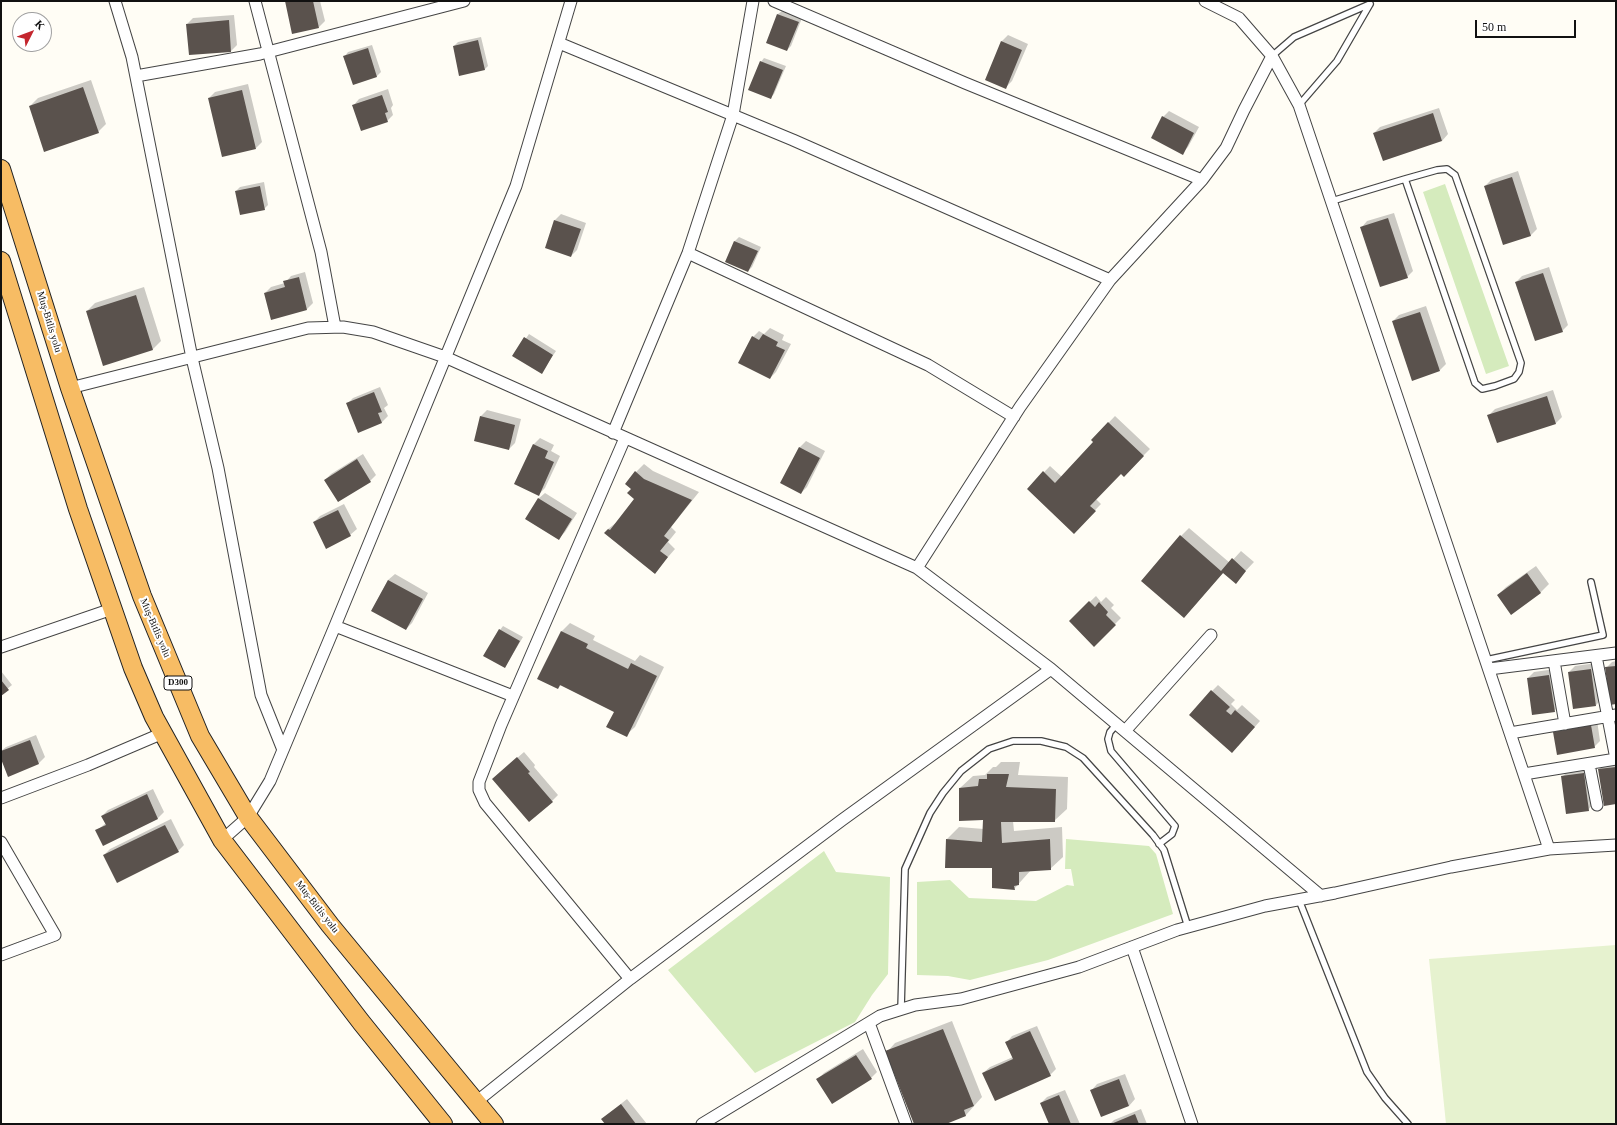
<!DOCTYPE html>
<html>
<head>
<meta charset="utf-8">
<style>
  body { margin:0 }
  #map { position:relative; width:1617px; height:1125px; overflow:hidden; background:#fffdf5; font-family:"Times New Roman",serif }
  canvas { display:block }
  .frame { position:absolute; inset:0; border:2px solid #111; pointer-events:none }
  .north { position:absolute; left:12px; top:12px; width:40px; height:40px; box-sizing:border-box; background:#fff; border:1px solid #a0a0a0; border-radius:50%; rotate:48deg; font-size:11px; font-weight:700; line-height:16px; text-align:center; color:#111 }
  .north::after { content:''; display:block; margin:auto; width:14px; height:18px; background:#c4262e; clip-path:polygon(50% 0,100% 100%,50% 72%,0 100%) }
  .scale { position:absolute; left:1475px; top:20px; width:101px; height:18px; box-sizing:border-box; border:2px solid #111; border-top:0; padding-left:5px; font-size:12px; line-height:14px; white-space:nowrap; color:#111; -webkit-text-stroke:3px #fff; paint-order:stroke }
</style>
</head>
<body>
<div id="map">
<canvas width="1617" height="1125"></canvas>
<div class="frame"></div>
<div class="north">K</div>
<div class="scale">50 m</div>
</div>
<script>
const ctx = document.querySelector('canvas').getContext('2d');
ctx.lineJoin = 'round';
function paint(path, color) {
  ctx.fillStyle = color;
  ctx.fill(path, 'evenodd');
}
function shape(rows) {
  const path = new Path2D();
  for (const r of rows) {
    path.moveTo(r[0], r[1]);
    for (let i = 2; i < r.length; i += 2) path.lineTo(r[i], r[i + 1]);
  }
  return path;
}
function stroke(path, color, width, dash) {
  ctx.strokeStyle = color;
  ctx.lineWidth = width;
  ctx.lineCap = dash ? 'butt' : 'round';
  ctx.setLineDash(dash || []);
  ctx.stroke(path);
}
function write(font, color, halo, rows, align = 'center') {
  ctx.font = font + ' "Times New Roman",serif';
  ctx.lineWidth = 4;
  ctx.setLineDash([]);
  ctx.textBaseline = 'middle';
  ctx.strokeStyle = halo;
  ctx.fillStyle = color;
  for (const [text, x, y, turn = 0] of rows) {
    ctx.save();
    ctx.translate(x, y);
    ctx.rotate((+turn || 0) * Math.PI / 180);
    ctx.textAlign = isNaN(turn) ? turn : align;
    if (halo) ctx.strokeText(text, 0, 0);
    ctx.fillText(text, 0, 0);
    ctx.restore();
  }
}
paint(shape([
  [1445,184,1509,366,1486,374,1423,192],
  [1066,839,1149,846,1156,854,1173,914,1048,960,970,980,948,976,917,975,917,882,950,880,969,898,1036,901,1067,885,1074,886,1071,869,1065,869],
  [824,851,836,872,890,877,888,974,872,995,855,1022,755,1073,668,970]
]), '#d5ebbd');
paint(shape([
  [1616,945,1616,1124,1446,1124,1429,959]
]), '#e6f2cf');
paint(shape([
  [286,1,320,1,325,21,319,27],
  [782,11,802,18,791,46,787,50,767,42,778,14],
  [234,15,237,45,231,51,190,54,187,24,193,18],
  [1008,35,1028,44,1012,81,1006,87,1002,41],
  [481,37,488,66,484,70,454,46,458,42],
  [372,45,381,72,377,76,354,84,345,56,348,52],
  [764,58,786,66,774,94,770,98,761,62],
  [91,80,106,124,98,132,30,106,38,98],
  [248,84,262,142,256,148,209,98,215,92],
  [388,89,393,105,391,108,393,115,387,121,353,106,359,99],
  [1439,108,1448,134,1442,141,1374,133,1380,127],
  [1169,111,1199,127,1188,147,1182,153,1163,117],
  [1518,171,1537,229,1531,235,1504,244,1485,186,1491,180],
  [264,182,268,205,264,209,236,191,240,187],
  [1394,213,1413,271,1407,277,1361,228,1367,221],
  [561,214,586,223,577,250,571,256,555,220],
  [739,237,761,247,752,267,748,271,726,262,735,241],
  [1549,267,1568,325,1562,331,1516,282,1522,276],
  [305,272,313,303,307,309,272,319,265,293,271,287,285,283,291,276],
  [144,287,161,341,153,349,104,364,87,311,95,303],
  [1426,306,1446,364,1440,370,1393,321,1399,315],
  [770,328,784,335,782,340,791,344,776,372,770,378,753,337,759,331,764,334],
  [529,334,556,351,541,373,514,356],
  [380,387,388,405,384,408,388,416,381,423,347,404,353,398],
  [1553,390,1562,417,1556,423,1489,415,1495,409],
  [487,410,521,419,515,443,509,449,475,441,481,416],
  [1115,416,1150,449,1124,475,1121,472,1096,499,1101,504,1074,532,1028,489,1050,466,1062,477,1094,442,1092,440],
  [540,438,554,445,551,451,560,456,545,488,539,494,515,483,534,444],
  [806,441,825,451,807,487,801,493,782,483,800,447],
  [363,454,376,475,370,481,325,480,331,474],
  [644,464,653,471,699,492,671,527,676,532,668,542,675,549,654,573,608,529,617,522,636,499,632,489,636,472],
  [545,493,577,513,565,532,559,538,538,499],
  [344,504,357,529,350,535,314,522,320,516],
  [1189,528,1230,563,1241,551,1254,562,1235,582,1224,572,1184,617,1181,536],
  [1536,566,1549,584,1541,592,1511,613,1498,595,1506,587],
  [395,574,428,593,412,623,406,629,372,610,388,580],
  [1096,596,1101,602,1106,597,1114,605,1111,608,1121,618,1094,645,1070,621],
  [570,623,595,636,593,640,635,661,640,655,664,667,635,727,626,735,615,712,561,685,558,688,562,631],
  [503,626,523,637,505,667,500,630],
  [1616,661,1616,703,1606,668,1612,662],
  [1597,663,1602,699,1596,705,1569,672,1575,666],
  [1555,669,1560,705,1554,711,1528,678,1534,672],
  [1,671,12,685,1,694],
  [1218,685,1235,700,1231,704,1237,710,1242,705,1260,721,1238,746,1212,691],
  [1597,720,1600,741,1594,747,1554,732,1560,726],
  [36,735,45,757,39,763,1,756,1,751,6,747],
  [524,752,535,765,534,767,558,795,552,801,500,773],
  [1001,762,1020,762,1018,775,1068,777,1067,809,1054,821,1013,821,1014,831,1062,827,1063,857,1050,869,1031,870,1014,889,993,867,947,839,959,827,984,829,984,819,960,788,973,776,985,775,993,767,996,767],
  [1616,762,1616,803,1599,769,1605,763],
  [1590,768,1594,803,1588,810,1562,777,1568,771],
  [153,789,164,812,158,818,103,844,96,831,106,823,102,816,108,810],
  [171,819,184,845,178,851,104,855,110,849],
  [952,1021,982,1097,966,1115,944,1124,915,1124,887,1052,895,1043],
  [1037,1026,1056,1069,1050,1075,983,1073,990,1067,1013,1057,1006,1043,1012,1036],
  [863,1049,877,1072,871,1078,818,1079,824,1073],
  [1125,1074,1135,1099,1129,1106,1091,1091,1097,1084],
  [1065,1090,1080,1124,1050,1124,1041,1103,1047,1097],
  [627,1099,647,1124,606,1124,602,1119],
  [1141,1109,1147,1124,1110,1124,1114,1120]
]), '#0003');
paint(shape([
  [285,1,313,1,319,28,292,34],
  [777,14,799,22,787,51,766,43],
  [229,20,231,52,189,55,186,24],
  [478,40,485,70,459,76,453,46],
  [1001,41,1022,50,1006,89,985,80],
  [368,48,377,77,353,85,343,56],
  [760,61,783,70,771,99,748,90],
  [83,87,99,133,44,152,29,106],
  [242,90,256,149,222,157,208,98],
  [382,95,388,112,385,113,388,122,361,131,352,105],
  [1433,113,1442,141,1383,161,1373,133],
  [1162,116,1194,133,1183,155,1151,138],
  [1512,177,1531,236,1503,245,1484,186],
  [260,186,265,210,240,215,235,191],
  [1388,218,1408,278,1380,287,1360,227],
  [554,220,581,229,571,257,545,248],
  [734,241,758,251,748,272,725,262],
  [1543,273,1563,332,1535,341,1515,282],
  [299,277,307,310,271,320,264,293,285,287,283,281],
  [136,295,153,350,103,366,86,311],
  [1420,312,1440,371,1412,381,1392,321],
  [763,334,778,342,776,346,785,350,770,379,738,363,752,336,759,340],
  [524,337,553,355,542,374,512,356],
  [374,392,382,412,378,413,382,423,358,433,346,403],
  [1547,396,1556,424,1497,443,1487,415],
  [480,416,515,425,509,450,474,441],
  [1108,422,1144,456,1124,477,1121,474,1090,506,1096,511,1074,534,1027,489,1043,471,1055,483,1093,442,1091,440],
  [533,444,548,451,545,458,554,462,539,496,514,484],
  [799,447,820,458,801,494,780,483],
  [357,459,371,482,338,502,324,480],
  [635,471,644,479,692,500,664,536,669,540,660,551,668,557,655,574,604,533,608,529,610,530,634,499,627,493,631,489,625,484],
  [538,498,572,519,559,540,525,519],
  [338,510,351,536,326,549,313,522],
  [1180,535,1221,571,1232,558,1246,571,1236,584,1223,573,1184,618,1141,581],
  [1527,573,1541,593,1511,615,1497,595],
  [388,580,423,599,406,630,371,611],
  [1089,601,1095,607,1099,602,1108,612,1106,615,1116,625,1094,647,1069,621],
  [499,629,520,641,505,668,483,656],
  [561,631,588,644,586,648,628,669,631,663,657,676,627,737,606,727,614,712,560,685,558,689,537,679],
  [1616,666,1616,704,1610,705,1605,667],
  [1591,669,1596,706,1573,709,1568,672],
  [1549,675,1555,712,1532,715,1527,678],
  [1,680,9,690,1,696],
  [1211,690,1230,707,1226,711,1231,715,1235,710,1255,727,1232,753,1189,715],
  [1591,725,1595,748,1557,755,1553,732],
  [30,740,39,764,8,777,1,759,1,751],
  [517,757,530,772,528,773,553,802,529,822,492,779],
  [1616,767,1616,804,1604,806,1598,769],
  [1584,773,1589,811,1566,814,1561,776],
  [987,774,1009,774,1006,787,1056,789,1055,822,1001,822,1002,843,1050,839,1051,870,1019,872,1019,885,1014,886,1015,890,992,888,992,868,945,868,946,839,982,842,983,820,959,821,959,788,978,786,979,779,987,779],
  [147,794,158,819,103,846,95,830,106,825,101,816],
  [165,825,179,852,117,883,103,855],
  [943,1029,974,1106,964,1110,966,1116,946,1124,914,1124,885,1051],
  [1030,1031,1051,1076,995,1101,982,1073,1013,1059,1005,1042],
  [856,1055,872,1079,832,1104,816,1079],
  [1119,1079,1129,1106,1101,1117,1090,1090],
  [1059,1095,1071,1124,1049,1124,1040,1103],
  [621,1104,636,1124,605,1124,601,1119],
  [1135,1114,1139,1124,1111,1124]
]), '#5a524d');
const service = shape([
  [1272,56,1294,37,1370,4],
  [1299,105,1337,61,1370,4],
  [1332,201,1405,179,1437,170,1447,169,1455,175,1521,363,1519,372,1514,379,1495,386,1482,389,1475,383,1405,179],
  [1486,660,1603,635,1591,582],
  [1117,724,1110,732,1108,739,1111,751,1175,826,1172,834,1159,844],
  [1299,900,1367,1072,1385,1098,1408,1124],
  [901,1009,905,869,930,813,943,793,961,771,989,749,1013,741,1041,741,1066,747,1083,758,1153,835,1164,850,1188,927]
]);
const minor = shape([
  [115,1,132,57,192,358,218,468,261,695,283,750],
  [255,1,321,252,335,327],
  [774,1,965,83,1202,180],
  [1205,1,1239,18,1272,56,1299,105,1549,849],
  [559,43,793,140,1110,280],
  [136,76,260,54,464,1],
  [688,253,928,365,1014,417],
  [70,388,308,328,343,327,373,332,445,357,917,568,1020,407,1110,280,1202,180,1226,148,1244,110,1272,56],
  [613,433,688,253,733,115,753,1],
  [625,438,501,725,479,782,479,790,485,803,630,979],
  [917,568,1051,669,1321,896],
  [335,626,513,696],
  [1,647,112,609],
  [1554,661,1565,724],
  [1489,669,1616,653],
  [1125,731,1211,635],
  [1510,733,1616,715],
  [1589,764,1597,805],
  [1524,774,1616,759,1596,656],
  [1,798,88,765,163,733],
  [222,840,248,817,270,781,335,626,516,186,571,1],
  [1,842,55,935,1,955],
  [1132,947,1192,1124],
  [869,1023,906,1124],
  [476,1102,630,979,842,820,1051,669],
  [702,1124,880,1016,915,1005,961,999,1079,967,1177,930,1265,906,1335,893,1451,867,1549,849,1616,845]
]);
const trunk = shape([
  [1,169,70,388,142,596,200,736,248,817,330,925,494,1124],
  [1,261,78,509,133,668,154,717,222,840,361,1022,443,1124]
]);
stroke(service, '#444', 8);
stroke(minor, '#444', 13);
stroke(trunk, '#222', 20);
stroke(service, '#fff', 5.5);
stroke(minor, '#fff', 11);
stroke(trunk, '#f7bc64', 18);
for (const [x, y, w] of [
  [178,683,28]
]) {
  const box = new Path2D();
  box.roundRect(x - w / 2, y - 7, w, 14, 3);
  ctx.fillStyle = '#fff';
  ctx.fill(box);
  stroke(box, '#111', 1);
}
write('bold 9px', '#111', null, [
  ["D300",178,683]
]);
write('10px', '#111', '#fff', [
  ["Muş-Bitlis yolu",49,322,73],
  ["Muş-Bitlis yolu",155,628,67],
  ["Muş-Bitlis yolu",317,907,52]
]);
</script>
</body>
</html>
